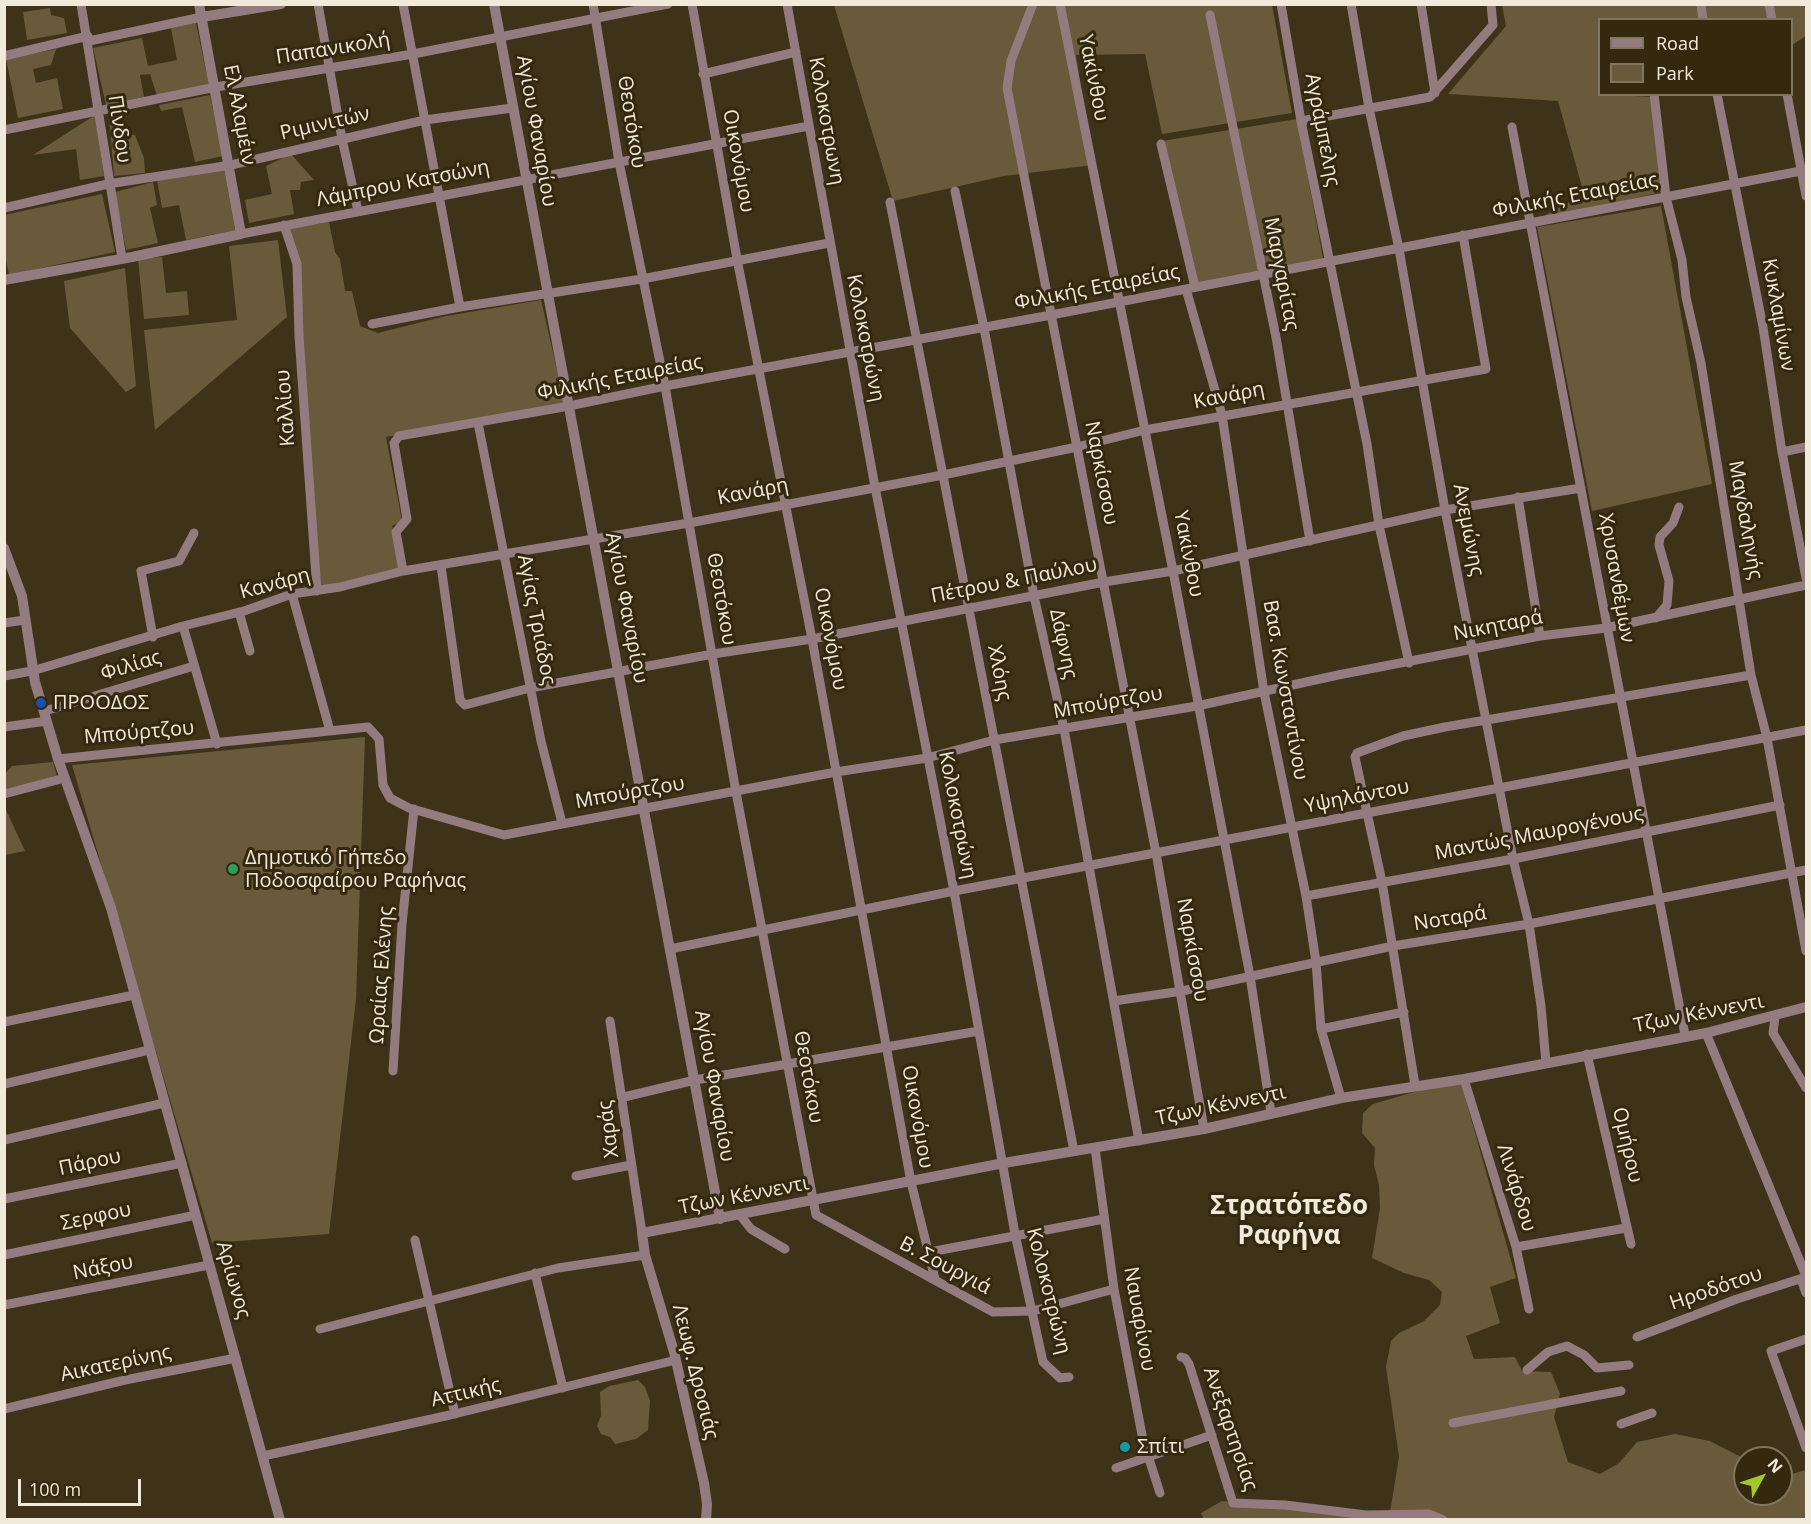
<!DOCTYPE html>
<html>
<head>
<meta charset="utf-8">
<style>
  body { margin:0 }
  #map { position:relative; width:1811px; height:1524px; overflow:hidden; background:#3e3319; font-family:"Open Sans",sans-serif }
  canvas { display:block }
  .frame { position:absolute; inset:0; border:6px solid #f1eada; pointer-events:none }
  .legend { position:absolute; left:1598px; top:18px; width:195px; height:78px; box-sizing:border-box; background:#34290f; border:2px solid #807660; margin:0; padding:8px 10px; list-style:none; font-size:18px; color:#f1eada }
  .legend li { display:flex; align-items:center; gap:12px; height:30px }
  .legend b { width:30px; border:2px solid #807660 }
  .north { position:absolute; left:1733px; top:1446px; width:60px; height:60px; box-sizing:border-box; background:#34290f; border:2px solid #807660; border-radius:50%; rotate:50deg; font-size:16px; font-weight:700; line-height:24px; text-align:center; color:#f1eada }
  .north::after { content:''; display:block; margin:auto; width:21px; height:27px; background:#a2c929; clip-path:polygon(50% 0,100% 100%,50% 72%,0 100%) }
  .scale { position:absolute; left:18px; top:1479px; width:123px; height:27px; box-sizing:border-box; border:3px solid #f1eada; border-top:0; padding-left:8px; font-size:18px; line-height:21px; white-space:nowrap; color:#f1eada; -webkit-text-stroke:4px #34290f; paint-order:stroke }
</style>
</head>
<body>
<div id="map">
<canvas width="1811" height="1524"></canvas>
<div class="frame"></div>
<ul class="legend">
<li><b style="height:8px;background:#927c80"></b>Road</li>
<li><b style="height:16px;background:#685a3a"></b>Park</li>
</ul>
<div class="north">N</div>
<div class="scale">100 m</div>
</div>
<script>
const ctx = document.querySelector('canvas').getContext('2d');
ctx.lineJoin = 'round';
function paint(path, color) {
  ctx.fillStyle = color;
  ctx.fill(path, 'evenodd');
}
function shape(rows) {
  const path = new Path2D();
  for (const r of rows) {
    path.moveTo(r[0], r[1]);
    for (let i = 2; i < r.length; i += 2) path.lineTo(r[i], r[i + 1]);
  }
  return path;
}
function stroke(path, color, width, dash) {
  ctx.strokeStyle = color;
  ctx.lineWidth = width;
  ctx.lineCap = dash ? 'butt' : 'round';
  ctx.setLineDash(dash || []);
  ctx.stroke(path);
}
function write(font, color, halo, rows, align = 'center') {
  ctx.font = font + ' "Open Sans",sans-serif';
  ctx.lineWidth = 6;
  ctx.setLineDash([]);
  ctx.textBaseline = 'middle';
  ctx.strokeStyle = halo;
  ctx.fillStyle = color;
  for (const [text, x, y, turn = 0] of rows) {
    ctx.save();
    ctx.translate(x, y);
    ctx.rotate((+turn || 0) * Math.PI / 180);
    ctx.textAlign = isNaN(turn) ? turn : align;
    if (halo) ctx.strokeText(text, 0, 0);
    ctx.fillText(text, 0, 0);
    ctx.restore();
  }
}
paint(shape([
  [834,5,1272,5,1292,113,1162,134,1145,54,1076,55,1093,165,1004,176,893,201],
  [1502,5,1806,5,1806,36,1792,45,1792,20,1600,20,1600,94,1653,97,1666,191,1535,221,1584,194,1558,101,1448,94,1506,26],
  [50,8,51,15,64,18,67,33,27,40,23,12],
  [196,23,209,85,157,96,150,74,140,75,144,97,106,105,93,48,142,38,148,66,177,60,171,28],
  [56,49,51,65,33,69,36,83,57,78,63,109,18,118,6,59],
  [210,95,223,156,195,162,182,107,161,111,159,105],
  [109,114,118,132,135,135,144,158,145,173,114,176],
  [95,115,104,176,80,180,76,149,33,155],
  [1297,119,1323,258,1251,277,1197,283,1162,141],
  [291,154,314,180,301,182,300,190,290,190,294,214,249,223,245,200,272,194,266,166],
  [224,169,235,230,186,240,179,205,162,208,157,180],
  [153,182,157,205,150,208,158,243,126,250,115,192],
  [102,194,115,252,9,275,5,256,4,215],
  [1661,206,1712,484,1592,511,1537,227],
  [329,222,335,252,340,259,345,291,352,291,360,326,378,333,446,316,541,300,565,405,386,437,402,521,392,526,401,571,320,587,301,340,289,229],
  [278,240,287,317,155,430,144,330,237,320,229,246],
  [162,257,166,293,187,291,189,315,144,319,138,259],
  [125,268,136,386,126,392,70,328,64,281],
  [365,737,356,999,329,1234,212,1243,72,765],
  [53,762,57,777,5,791,5,774,12,766],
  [6,810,25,851,5,855,4,811],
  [1461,1083,1516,1278,1490,1287,1500,1323,1466,1336,1474,1359,1515,1357,1522,1371,1551,1372,1560,1394,1554,1417,1568,1462,1600,1474,1619,1463,1637,1442,1675,1434,1710,1441,1745,1459,1745,1494,1781,1494,1781,1477,1806,1470,1806,1519,1389,1519,1399,1457,1386,1367,1391,1341,1399,1333,1424,1321,1440,1305,1442,1292,1429,1280,1404,1273,1372,1258,1380,1208,1379,1185,1374,1165,1375,1148,1362,1133,1363,1113,1373,1104,1438,1085],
  [638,1380,645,1387,650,1401,648,1430,636,1439,615,1444,610,1437,601,1434,597,1426,601,1415,600,1392,609,1386],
  [1222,1501,1286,1509,1388,1519,1204,1520,1201,1513]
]), '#685a3a');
stroke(shape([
  [81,4,122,258],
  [318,4,342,139,358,211],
  [403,4,460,307],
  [593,4,619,162,665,386,736,792,816,1215,993,1312,1033,1311,1114,1289],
  [692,4,737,259,812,639,911,1182,935,1279],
  [787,4,875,487,954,891,1015,1234,1043,1362,1060,1378,1069,1377],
  [1033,4,1011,61,1007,88,1156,853,1204,1129],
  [1060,4,1173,571,1250,976,1271,1113],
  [1281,4,1301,121,1367,444,1379,525,1409,663],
  [1351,4,1369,108,1399,249,1445,510,1513,859,1529,924,1541,1006,1546,1063],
  [1421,4,1435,93],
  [1701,4,1703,20],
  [1769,4,1772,20],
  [1210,15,1276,337,1310,541],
  [89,41,202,17],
  [4,56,88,36],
  [703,74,796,52],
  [1654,94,1666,197,1682,260,1686,297,1701,363,1751,675,1767,738,1806,951],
  [1717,94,1763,327,1782,452,1806,578],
  [1787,94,1806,196],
  [1301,121,1430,97,1493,25,1491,4],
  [1512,127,1685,1035],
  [4,130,216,87,413,54,668,4],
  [1161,144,1195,287],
  [955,191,984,328,1034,596,1064,729,1139,1141],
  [890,202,1074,1151],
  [4,208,108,184,231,165,425,120,512,108],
  [284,225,297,264,299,336,317,591],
  [241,234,809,126],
  [1186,289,1222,415,1264,692,1306,896,1316,962,1321,1029,1341,1098],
  [372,324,460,307,642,279,829,243],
  [478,423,541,741,562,823],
  [1782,452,1806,447],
  [1518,497,1540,636],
  [441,566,460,700,465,705,530,688,713,654,812,639,1104,582,1173,571,1445,510,1581,488],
  [403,571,396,532,407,519,394,443,399,436,569,406,665,386,1051,315,1806,170],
  [292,594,330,731],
  [239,612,250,651],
  [1656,618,1667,605,1669,581,1659,545,1660,537,1673,523,1679,507],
  [4,623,25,620],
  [183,626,217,744],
  [153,637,141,571,179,561,194,533],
  [4,676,32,671,183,626,244,611,292,594,340,587,403,571,689,523,943,475,1077,447,1145,430,1486,369,1463,235],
  [45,711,194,666],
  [4,727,47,721],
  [58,759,368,727,379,739,383,785,390,798,409,808,504,835,836,772,927,758,994,740,1197,706,1338,675,1540,636,1606,628,1806,585],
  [4,794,65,778],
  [1306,896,1513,859,1780,805],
  [670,949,954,891,1806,730],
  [1114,1001,1182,991,1393,946,1529,924,1806,870],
  [1775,1017,1773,1033,1806,1088],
  [610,1021,642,1233],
  [4,1022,134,995],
  [1321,1029,1404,1012],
  [1706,1033,1806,1276],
  [1587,1054,1631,1244],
  [393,1071,402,924,414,809],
  [1464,1079,1516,1247,1529,1309],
  [4,1084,149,1050],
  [1415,1085,1382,882,1355,757,1357,753,1403,736,1445,727,1751,675],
  [624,1097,695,1080,979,1031],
  [4,1140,164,1103],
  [1095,1148,1114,1289,1143,1440,1160,1493],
  [576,1176,631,1165],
  [4,1199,182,1163],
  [740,1215,751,1229,785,1249],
  [415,1240,455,1414],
  [1516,1247,1626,1228],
  [930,1252,1104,1219],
  [4,1255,196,1215],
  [535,1273,563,1388],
  [1801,1279,1806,1293],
  [4,1305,209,1265],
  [320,1329,558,1268,645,1255],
  [1637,1337,1737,1299,1806,1277],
  [1806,1339,1771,1351,1806,1448],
  [1181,1357,1185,1358,1189,1364,1233,1503,1285,1505,1366,1515,1429,1514,1443,1520],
  [1527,1370,1548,1352,1567,1346,1584,1355,1597,1368,1629,1365],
  [4,1409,125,1380,236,1358],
  [1453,1423,1621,1391],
  [1621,1424,1652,1413],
  [263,1456,450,1415,676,1360],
  [1116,1468,1212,1435]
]), '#927c80', 9);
stroke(shape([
  [494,4,720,1219],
  [202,17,281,4],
  [4,280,132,257,241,234,199,4],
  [4,548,22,596,35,682,58,759,111,908,280,1520],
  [706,1520,707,1504,704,1483,674,1352,645,1255,642,1233,1004,1163,1204,1129,1341,1098,1464,1079,1706,1033,1806,1007]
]), '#927c80', 10);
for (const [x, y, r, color] of [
  [41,703,6,"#1a4fb4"],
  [233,869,6,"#2e9e5b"],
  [1125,1447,6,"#0f9aa8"]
]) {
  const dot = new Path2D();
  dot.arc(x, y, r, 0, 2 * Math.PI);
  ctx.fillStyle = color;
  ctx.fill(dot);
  stroke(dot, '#34290f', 2);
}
write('20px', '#f1eada', '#34290f', [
  ["Παπανικολή",333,49,-9],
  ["Υακίνθου",1093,78,79],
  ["Ελ Αλαμέιν",239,115,79],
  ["Κολοκοτρωνη",826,121,80],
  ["Θεοτόκου",631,122,81],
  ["Ριμινιτών",325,124,-13],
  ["Πίνδου",119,129,82],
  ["Αγράμπελης",1322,130,79],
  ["Αγίου Φαναρίου",536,131,80],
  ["Οικονόμου",738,161,80],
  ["Λάμπρου Κατσώνη",403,184,-11],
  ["Φιλικής Εταιρείας",1575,196,-11],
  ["Μαργαρίτας",1281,274,79],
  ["Φιλικής Εταιρείας",1097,288,-11],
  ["Κυκλαμίνων",1778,315,80],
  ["Κολοκοτρώνη",865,338,79],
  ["Φιλικής Εταιρείας",620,378,-11],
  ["Κανάρη",1229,396,-11],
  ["Καλλίου",286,408,-94],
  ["Ναρκίσσου",1101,473,79],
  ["Κανάρη",753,492,-11],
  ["Μαγδαληνής",1745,520,80],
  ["Ανεμώνης",1468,530,79],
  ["Υακίνθου",1188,554,79],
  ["Χρυσανθέμων",1616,578,80],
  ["Πέτρου & Παύλου",1014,581,-11],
  ["Κανάρη",275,584,-15],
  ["Θεοτόκου",721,599,80],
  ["Αγίου Φαναρίου",626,608,79],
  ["Αγίας Τριάδος",536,620,79],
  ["Νικηταρά",1498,626,-11],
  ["Οικονόμου",830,639,79],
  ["Δάφνης",1063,644,78],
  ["Φιλίας",131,666,-17],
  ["Χλόης",999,673,79],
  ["Βασ. Κωνσταντίνου",1285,690,80],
  ["Μπούρτζου",1108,703,-10],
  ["Μπούρτζου",139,733,-5],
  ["Μπούρτζου",630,793,-10],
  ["Υψηλάντου",1357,797,-11],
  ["Κολοκοτρώνη",957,815,79],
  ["Μαντώς Μαυρογένους",1539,834,-11],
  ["Νοταρά",1450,919,-9],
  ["Ναρκίσσου",1192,950,80],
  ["Ωραίας Ελένης",382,975,-86],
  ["Τζων Κέννεντι",1699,1014,-11],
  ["Θεοτόκου",808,1077,80],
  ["Αγίου Φαναρίου",714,1086,80],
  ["Τζων Κέννεντι",1221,1106,-12],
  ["Οικονόμου",917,1117,80],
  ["Χαράς",609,1129,-97],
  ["Ομήρου",1627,1145,77],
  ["Πάρου",90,1163,-12],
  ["Λινάρδου",1516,1188,73],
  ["Τζων Κέννεντι",744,1196,-11],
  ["Σερφου",96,1217,-12],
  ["Β. Σουργιά",945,1266,28],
  ["Νάξου",103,1268,-11],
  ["Αρίωνος",233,1280,74],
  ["Ηροδότου",1716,1289,-19],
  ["Κολοκοτρώνη",1048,1291,76],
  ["Ναυαρίνου",1139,1319,80],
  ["Αικατερίνης",116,1364,-12],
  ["Λεωφ. Δροσιάς",695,1372,76],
  ["Αττικής",466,1393,-13],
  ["Ανεξαρτησίας",1230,1429,71]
]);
write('20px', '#f1eada', '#34290f', [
  ["ΠΡΟΟΔΟΣ",53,703],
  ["Δημοτικό Γήπεδο",245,858],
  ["Ποδοσφαίρου Ραφήνας",245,881],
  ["Σπίτι",1137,1447]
], 'left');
write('bold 26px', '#f1eada', '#34290f', [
  ["Στρατόπεδο",1289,1207],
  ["Ραφήνα",1289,1237]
]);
</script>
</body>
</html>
